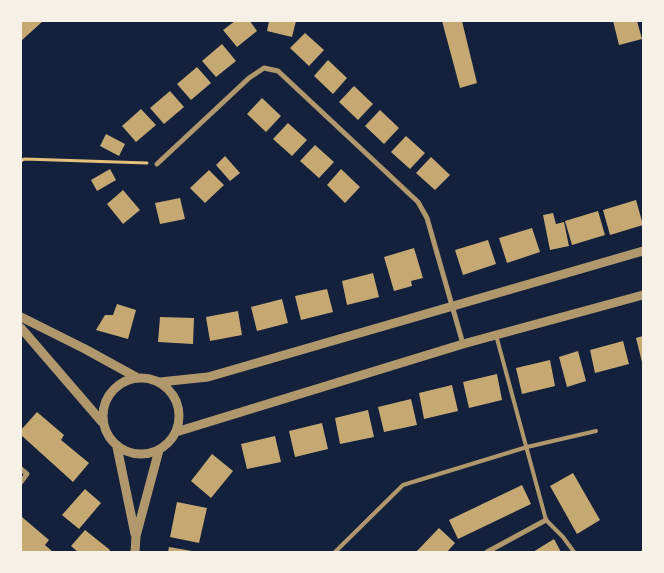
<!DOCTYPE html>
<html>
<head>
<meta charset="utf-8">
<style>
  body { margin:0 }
  #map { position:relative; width:664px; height:573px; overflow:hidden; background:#14213d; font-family:Signika,sans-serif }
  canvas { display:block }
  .frame { position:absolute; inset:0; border:22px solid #f6f1e7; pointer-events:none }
</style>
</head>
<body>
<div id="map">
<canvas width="664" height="573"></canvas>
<div class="frame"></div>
</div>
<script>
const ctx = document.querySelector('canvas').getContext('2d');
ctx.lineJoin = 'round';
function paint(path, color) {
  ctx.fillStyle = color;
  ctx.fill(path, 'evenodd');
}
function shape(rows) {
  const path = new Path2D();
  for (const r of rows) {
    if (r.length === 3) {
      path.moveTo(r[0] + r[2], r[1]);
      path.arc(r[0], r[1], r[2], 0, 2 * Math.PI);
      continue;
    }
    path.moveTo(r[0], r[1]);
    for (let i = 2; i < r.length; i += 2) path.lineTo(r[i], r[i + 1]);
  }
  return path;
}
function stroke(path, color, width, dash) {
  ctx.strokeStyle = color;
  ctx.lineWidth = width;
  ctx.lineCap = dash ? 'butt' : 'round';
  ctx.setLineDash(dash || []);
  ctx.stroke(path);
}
paint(shape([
  [21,21,43,21,21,41],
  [235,21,250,21,257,31,237,47,223,30],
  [269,21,296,21,292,37,267,31],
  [442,21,462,21,477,83,460,88],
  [613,21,637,21,642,39,619,45],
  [305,33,324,50,309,66,290,48],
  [222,44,236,61,216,77,202,61],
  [328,60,347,78,333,94,314,76],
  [197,67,211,83,191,100,177,84],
  [354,86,373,104,358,120,339,102],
  [170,91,184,107,164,124,150,108],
  [262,98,281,116,266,132,247,114],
  [141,109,156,125,136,142,122,126],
  [380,110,399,128,384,144,365,126],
  [288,123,307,140,292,156,273,139],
  [106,134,125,144,119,156,100,146],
  [406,136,425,153,410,169,391,152],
  [315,145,334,162,319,178,300,161],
  [225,156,240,173,230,181,216,165],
  [431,157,450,175,435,190,416,173],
  [110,169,116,180,97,191,91,180],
  [341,169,360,187,345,203,327,185],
  [209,170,224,185,205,203,190,188],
  [123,190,140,210,123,224,107,204],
  [180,198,185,219,160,224,155,203],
  [636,200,643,225,610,235,603,210],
  [598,211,605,235,572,245,565,221],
  [553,213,556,224,564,222,569,246,550,250,543,215],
  [532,228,540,252,507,263,499,238],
  [488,240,496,264,463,275,455,250],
  [414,248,423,278,411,281,412,286,394,291,384,257],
  [373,273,379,297,347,305,342,281],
  [327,289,333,312,301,320,295,296],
  [282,299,288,323,257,331,251,307],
  [117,304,136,310,128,339,96,330,105,315,113,315],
  [238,311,242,335,210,341,206,317],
  [160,317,194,318,193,344,158,342],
  [643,336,643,362,642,362,636,338],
  [623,341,629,364,595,373,590,350],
  [578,351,586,381,567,387,559,357],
  [550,360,555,386,522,394,516,368],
  [497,374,502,400,469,408,463,382],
  [452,385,458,411,424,419,419,393],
  [411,399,417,425,384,432,378,407],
  [368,410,374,437,340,444,335,418],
  [37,412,64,435,61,440,89,463,73,482,21,435,21,430],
  [322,423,328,449,295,457,289,431],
  [275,436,281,462,247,469,241,444],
  [212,454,233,471,211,498,191,481],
  [573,473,600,520,577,534,550,486],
  [522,485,531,504,458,539,449,520],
  [85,489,101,503,79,529,62,515],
  [177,502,207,508,199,543,170,537],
  [22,517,49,540,45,545,53,552,21,552],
  [439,528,455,543,447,552,416,552],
  [85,530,110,550,109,552,78,552,71,546],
  [554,539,561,552,533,552,541,547],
  [169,547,192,551,192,552,168,552]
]), '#c6a872');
stroke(shape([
  [21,161,24,159,147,163]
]), '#e5c07b', 3);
stroke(shape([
  [496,335,546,520,563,537,574,552],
  [335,552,403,485,527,447,596,431]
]), '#b1986c', 4);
stroke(shape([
  [157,164,249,78,264,68,278,71,418,202,427,218,463,344],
  [21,469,27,474,21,482],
  [487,552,546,520]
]), '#b1986c', 5);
stroke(shape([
  [21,317,85,349,136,377],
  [21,328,102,422],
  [141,416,38],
  [160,382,208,377,643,251],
  [176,432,463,344,643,295],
  [117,447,135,534],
  [135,552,136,536,159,450]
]), '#b1986c', 9);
</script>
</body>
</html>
